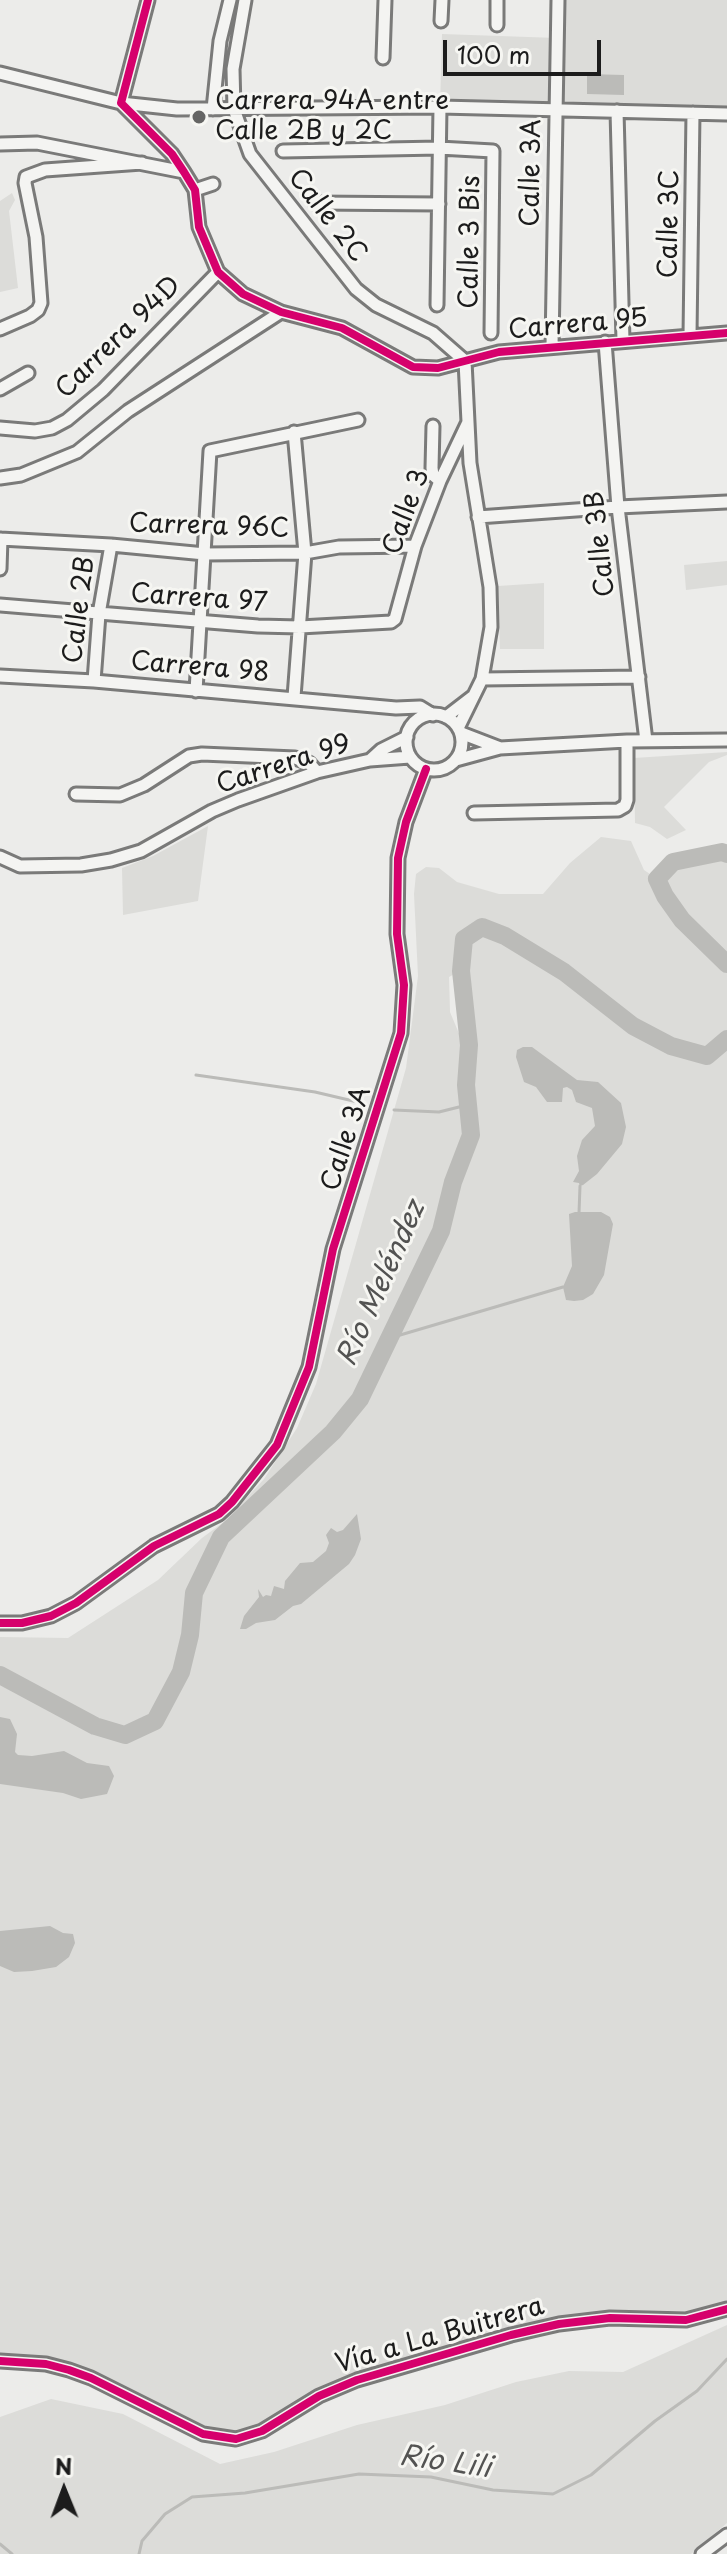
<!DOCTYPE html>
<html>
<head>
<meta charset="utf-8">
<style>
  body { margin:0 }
  #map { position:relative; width:727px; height:2554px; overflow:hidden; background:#ececea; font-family:"Playpen Sans",sans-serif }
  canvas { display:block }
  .north { position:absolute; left:24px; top:2450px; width:80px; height:80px; -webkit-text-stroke:6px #f6f6f2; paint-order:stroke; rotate:359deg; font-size:22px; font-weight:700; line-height:32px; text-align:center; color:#1c1c1c }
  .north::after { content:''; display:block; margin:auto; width:28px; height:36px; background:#1c1c1c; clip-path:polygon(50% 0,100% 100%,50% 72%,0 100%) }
  .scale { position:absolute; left:443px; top:40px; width:158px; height:36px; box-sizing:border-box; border:4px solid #1c1c1c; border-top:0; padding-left:10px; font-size:24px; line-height:28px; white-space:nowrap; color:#1c1c1c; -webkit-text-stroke:6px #f6f6f2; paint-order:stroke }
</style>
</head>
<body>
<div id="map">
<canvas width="727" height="2554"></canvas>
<div class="north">N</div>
<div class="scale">100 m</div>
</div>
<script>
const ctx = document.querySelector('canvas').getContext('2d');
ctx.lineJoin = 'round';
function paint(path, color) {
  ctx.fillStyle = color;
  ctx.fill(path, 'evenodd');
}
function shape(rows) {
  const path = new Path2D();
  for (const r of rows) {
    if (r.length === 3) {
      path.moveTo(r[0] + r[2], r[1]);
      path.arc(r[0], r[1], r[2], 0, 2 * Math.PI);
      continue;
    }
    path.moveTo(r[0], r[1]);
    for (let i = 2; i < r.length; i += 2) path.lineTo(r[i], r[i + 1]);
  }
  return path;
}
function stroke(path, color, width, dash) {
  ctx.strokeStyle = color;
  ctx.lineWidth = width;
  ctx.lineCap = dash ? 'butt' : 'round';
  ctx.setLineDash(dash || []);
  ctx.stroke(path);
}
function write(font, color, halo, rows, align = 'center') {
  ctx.font = font + ' "Playpen Sans",sans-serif';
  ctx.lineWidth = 6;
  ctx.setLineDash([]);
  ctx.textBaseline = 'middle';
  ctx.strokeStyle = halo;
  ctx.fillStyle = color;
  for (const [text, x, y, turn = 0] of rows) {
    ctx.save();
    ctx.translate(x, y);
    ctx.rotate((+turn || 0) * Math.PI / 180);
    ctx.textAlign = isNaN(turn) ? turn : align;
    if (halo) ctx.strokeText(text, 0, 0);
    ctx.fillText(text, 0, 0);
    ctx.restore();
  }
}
paint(shape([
  [558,0,727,0,727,114,440,107,442,34,557,38],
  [12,193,15,200,9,211,18,288,0,292,0,201],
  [727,561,727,585,686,590,684,565],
  [544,583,544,649,500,649,498,586],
  [727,752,727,755,709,762,664,807,686,830,667,839,650,827,635,823,634,758],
  [208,826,198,901,123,915,122,868,153,856],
  [601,837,631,841,644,870,656,878,673,862,722,852,727,854,727,2309,705,2317,559,2324,357,2380,262,2431,227,2439,91,2378,0,2361,0,1637,68,1638,158,1580,202,1538,225,1521,264,1479,297,1428,316,1384,406,1068,418,976,414,894,416,874,426,867,439,868,457,882,499,894,543,894,570,863],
  [460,971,468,1041,460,1036,450,1012,449,977],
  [727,2325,727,2523,691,2554,0,2554,0,2417,51,2399,123,2414,220,2464,274,2452,357,2425,445,2405,516,2382,569,2371,623,2372]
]), '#dcdcd9');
paint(shape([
  [587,74,624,75,624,95,587,94],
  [523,1047,532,1047,577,1080,598,1082,621,1103,626,1127,622,1144,597,1174,583,1185,580,1186,579,1183,573,1182,579,1171,577,1156,582,1140,595,1126,592,1108,576,1102,572,1090,567,1087,563,1088,562,1102,547,1102,536,1087,524,1082,516,1057,517,1050],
  [575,1212,601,1212,610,1217,613,1224,604,1275,593,1294,583,1300,574,1301,566,1300,563,1287,572,1266,569,1214],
  [357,1514,361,1539,355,1555,349,1564,301,1604,293,1606,275,1620,256,1623,246,1629,240,1629,244,1616,259,1597,258,1589,263,1597,266,1595,271,1596,274,1586,284,1589,285,1581,300,1563,313,1562,326,1551,329,1543,326,1535,331,1528,337,1532,343,1530],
  [0,1717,10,1719,17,1734,15,1752,18,1755,32,1756,64,1751,87,1763,109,1766,114,1776,107,1794,81,1799,63,1793,0,1784],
  [50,1926,63,1933,73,1934,75,1943,69,1957,56,1967,32,1971,14,1972,0,1966,0,1931]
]), '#bbbbb8');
stroke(shape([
  [196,1075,315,1092,366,1104],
  [394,1110,439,1112,467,1105],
  [579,1213,580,1186],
  [390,1338,563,1287],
  [0,2544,12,2554],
  [139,2554,142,2541,165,2514,192,2497,245,2493,359,2474,431,2477,493,2490,553,2494,591,2475,655,2421,697,2391,727,2359]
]), '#bbbbb8', 3);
stroke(shape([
  [727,854,722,852,673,862,657,879,665,896,682,920,727,964],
  [0,1675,95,1726,125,1735,155,1721,181,1672,190,1635,194,1593,221,1537,333,1432,360,1399,441,1231,453,1182,471,1135,466,1085,469,1045,461,971,464,939,482,927,505,936,564,972,633,1026,671,1046,707,1056,727,1039]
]), '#bbbbb8', 18);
const minor = shape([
  [148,0,121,103,172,154,184,172,195,190,199,227,218,272,243,294,281,312,342,328,413,367,438,368,499,352,727,333],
  [245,0,233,69,234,109,250,154,356,289,376,305,433,333,465,361],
  [441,21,442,0],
  [497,25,497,0],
  [383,58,385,0],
  [0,73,121,103,177,109,440,107,727,114],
  [213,109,220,41,230,0],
  [617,111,623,341],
  [0,144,37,143,184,172],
  [283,151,439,148,493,151,491,333],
  [195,190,213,184],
  [315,203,439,204],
  [437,305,440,107],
  [0,329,30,316,38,310,41,303,36,237,25,183,26,177,45,170,142,163],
  [690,335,693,113],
  [605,342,618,507,646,741],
  [552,346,558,0],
  [0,389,28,373],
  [433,426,432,468,433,475,440,481],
  [0,428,35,431,52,428,67,420,103,390,218,272],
  [0,478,21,475,77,452,128,411,281,312],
  [478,517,618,507,727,502],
  [0,539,111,545,205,554,305,553,339,547,415,546],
  [0,569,1,539],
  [0,605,258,626,300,627,391,622,395,619,415,546,440,481,468,422],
  [0,676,94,681,396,708,420,707,433,715],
  [482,679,639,677],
  [94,681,99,614,111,545],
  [196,691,210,451,358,420],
  [294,697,305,553,294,432],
  [434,742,28],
  [446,717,472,697],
  [458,728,482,679,491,627,490,587,470,463,465,361],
  [461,733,500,748],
  [370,760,381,750,407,737],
  [456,760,500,748,627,741,727,740],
  [76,794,120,795,144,785,189,756,202,754,295,758,309,763,317,772],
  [474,813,618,810,625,806,627,800,627,741],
  [0,857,20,866,81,865,111,860,141,851,212,811,238,800,317,772,370,760,410,757],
  [0,1623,22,1623,51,1616,76,1603,154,1546,219,1514,232,1502,277,1445,309,1367,333,1249,401,1033,404,985,397,934,398,858,406,822,426,769],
  [0,2361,46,2364,69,2370,91,2378,203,2434,236,2439,262,2431,319,2396,357,2380,511,2335,559,2324,610,2318,686,2320,727,2309],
  [702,2554,727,2535]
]);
stroke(minor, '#7a7a79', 17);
stroke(minor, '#f4f4f2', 11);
stroke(shape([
  [148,0,121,103,172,154,184,172,195,190,199,227,218,272,243,294,281,312,342,328,413,367,438,368,499,352,727,333],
  [0,1623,22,1623,51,1616,76,1603,154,1546,219,1514,232,1502,277,1445,309,1367,333,1249,401,1033,404,985,397,934,398,858,406,822,426,769],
  [0,2361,46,2364,69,2370,91,2378,203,2434,236,2439,262,2431,319,2396,357,2380,511,2335,559,2324,610,2318,686,2320,727,2309]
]), '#d6006c', 8);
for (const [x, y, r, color] of [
  [199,117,8,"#656564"]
]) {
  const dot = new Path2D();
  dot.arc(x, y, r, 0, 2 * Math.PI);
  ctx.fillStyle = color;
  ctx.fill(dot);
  stroke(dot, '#f6f6f2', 3);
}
write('26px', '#1c1c1c', '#f6f6f2', [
  ["Carrera 94A entre",215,102],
  ["Calle 2B y 2C",215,132]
], 'left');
write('26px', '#1c1c1c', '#f6f6f2', [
  ["Calle 3A",532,173,-89],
  ["Calle 2C",327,216,52],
  ["Calle 3C",670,224,-89],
  ["Calle 3 Bis",471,242,-89],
  ["Carrera 95",578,325,-5],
  ["Carrera 94D",119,338,-44],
  ["Calle 3",407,512,-70],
  ["Carrera 96C",209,527,2],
  ["Calle 3B",601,544,-96],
  ["Carrera 97",199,599,4],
  ["Calle 2B",80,610,-83],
  ["Carrera 98",200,668,5],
  ["Carrera 99",284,765,-18],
  ["Calle 3A",347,1139,-72],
  ["Vía a La Buitrera",440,2336,-16]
]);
write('italic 28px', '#535352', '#f6f6f2', [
  ["Río Meléndez",382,1284,-66],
  ["Río Lili",445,2463,8]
]);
</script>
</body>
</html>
